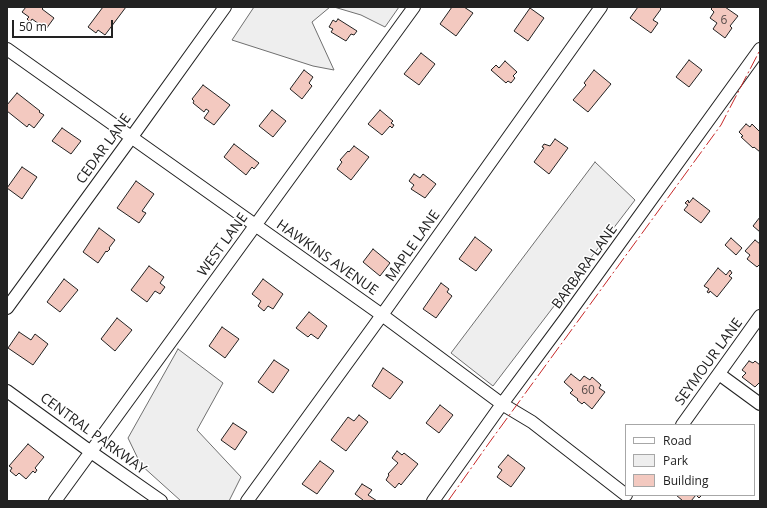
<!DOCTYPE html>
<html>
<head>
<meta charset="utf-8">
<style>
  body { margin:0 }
  #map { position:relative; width:767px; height:508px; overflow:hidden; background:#fff; font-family:"Open Sans",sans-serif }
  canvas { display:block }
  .frame { position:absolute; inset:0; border:8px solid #222; pointer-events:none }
  .legend { position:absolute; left:625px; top:424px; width:130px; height:72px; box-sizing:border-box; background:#fff; border:1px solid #a7a7a7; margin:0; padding:5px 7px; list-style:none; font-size:12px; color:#222 }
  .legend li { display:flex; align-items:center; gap:8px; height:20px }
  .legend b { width:20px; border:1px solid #a7a7a7 }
  .scale { position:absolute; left:12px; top:20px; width:101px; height:18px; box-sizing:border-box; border:2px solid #222; border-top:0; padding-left:5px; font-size:12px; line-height:14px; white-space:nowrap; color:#222; -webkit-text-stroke:3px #fff; paint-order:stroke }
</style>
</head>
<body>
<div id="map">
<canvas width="767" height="508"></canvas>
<div class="frame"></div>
<ul class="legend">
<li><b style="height:5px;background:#fff"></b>Road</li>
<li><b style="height:11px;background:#eee"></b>Park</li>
<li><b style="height:11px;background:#f3c9c0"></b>Building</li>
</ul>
<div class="scale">50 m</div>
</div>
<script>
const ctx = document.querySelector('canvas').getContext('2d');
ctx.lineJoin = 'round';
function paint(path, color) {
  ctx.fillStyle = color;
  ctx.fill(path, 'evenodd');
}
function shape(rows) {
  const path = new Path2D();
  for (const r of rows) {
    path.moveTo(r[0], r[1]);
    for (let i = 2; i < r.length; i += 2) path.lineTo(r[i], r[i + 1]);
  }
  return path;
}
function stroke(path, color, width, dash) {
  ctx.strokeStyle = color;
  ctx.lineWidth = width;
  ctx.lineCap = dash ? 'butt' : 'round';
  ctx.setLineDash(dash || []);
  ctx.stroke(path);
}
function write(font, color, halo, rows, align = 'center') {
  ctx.font = font + ' "Open Sans",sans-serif';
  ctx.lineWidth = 3;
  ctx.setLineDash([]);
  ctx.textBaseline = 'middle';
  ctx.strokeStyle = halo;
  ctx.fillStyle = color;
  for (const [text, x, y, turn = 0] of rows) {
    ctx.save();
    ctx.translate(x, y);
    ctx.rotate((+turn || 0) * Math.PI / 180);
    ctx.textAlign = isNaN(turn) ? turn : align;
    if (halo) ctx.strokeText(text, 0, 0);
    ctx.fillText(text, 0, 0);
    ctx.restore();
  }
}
const green = shape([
  [254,7,330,7,312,22,334,70,313,66,232,40,254,7],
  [334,7,399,7,385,27,361,15,334,7],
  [595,162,635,200,493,386,451,353,595,162],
  [178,349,223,383,197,430,241,477,229,501,181,501,141,465,128,438,178,349]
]);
paint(green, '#eee');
stroke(green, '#6f6f6f', 1);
const building = shape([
  [26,7,44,7,42,9,54,18,46,29,32,19,30,22,27,19,29,17,22,12,26,7],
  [103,7,126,7,105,35,98,30,96,33,88,27,103,7],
  [452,7,464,7,473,13,456,36,440,24,452,7],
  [638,7,659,7,661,9,653,20,658,23,651,33,630,18,638,7],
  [713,7,725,7,738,16,730,26,732,28,725,38,713,29,717,23,710,18,714,12,711,9,713,7],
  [530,8,544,18,528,41,514,31,530,8],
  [338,19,357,31,354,35,351,34,346,41,331,32,333,29,329,27,333,20,336,22,338,19],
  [421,53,435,64,419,85,404,74,421,53],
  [689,60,702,70,689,87,676,77,689,60],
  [505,61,517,72,513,76,515,78,511,83,508,81,506,83,491,70,496,65,499,68,505,61],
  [304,70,313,77,309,83,312,86,302,99,290,89,304,70],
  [594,70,611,84,588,112,573,100,586,85,584,83,594,70],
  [203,85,230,105,214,125,204,118,209,111,206,109,204,112,193,103,194,101,192,99,203,85],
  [17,93,40,111,39,112,44,115,34,128,29,124,27,127,7,111,7,105,17,93],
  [272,110,286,121,273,137,259,126,272,110],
  [380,110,393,121,391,123,394,125,392,128,390,126,382,135,368,124,380,110],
  [746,124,750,127,752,124,760,132,760,152,754,147,753,148,741,137,743,136,739,132,746,124],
  [62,128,81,141,71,154,52,141,62,128],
  [555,139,568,148,549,174,534,162,544,148,542,147,544,144,550,146,555,139],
  [234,144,259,163,254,169,252,167,246,175,224,157,234,144],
  [354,146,369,157,351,180,337,169,342,162,340,160,348,151,349,152,354,146],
  [22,167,37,177,22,199,7,188,22,167],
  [414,174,420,178,423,174,436,184,425,198,411,189,414,185,409,181,414,174],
  [136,181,154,194,142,211,146,213,139,223,117,208,136,181],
  [693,198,710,211,701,223,684,210,688,205,685,203,688,200,689,203,693,198],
  [760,217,760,232,753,226,760,217],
  [99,228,115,240,109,248,110,249,107,252,106,251,98,263,83,252,99,228],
  [475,237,492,250,476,271,459,259,475,237],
  [731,238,742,248,736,255,725,245,731,238],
  [755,240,760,244,760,264,757,267,747,259,750,255,745,251,755,240],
  [373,249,390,263,380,276,363,262,373,249],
  [149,266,164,277,160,283,165,287,160,294,155,291,147,302,131,290,149,266],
  [718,268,726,275,730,270,732,273,729,276,732,278,717,297,710,291,709,293,707,292,709,289,704,286,718,268],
  [64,279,78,290,60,312,47,302,64,279],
  [263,279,283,294,273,309,268,306,264,311,258,306,261,301,252,294,263,279],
  [441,283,449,289,447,292,452,296,436,318,423,309,441,283],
  [309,312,327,326,318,339,311,334,308,337,296,328,309,312],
  [117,318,132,330,115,351,101,339,117,318],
  [222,327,239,339,225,358,209,346,222,327],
  [19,332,31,340,35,334,48,344,33,365,8,348,19,332],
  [274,360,289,370,273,393,258,382,274,360],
  [749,361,753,363,755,361,760,365,760,382,755,387,742,377,746,373,742,370,749,361],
  [383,368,403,382,390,399,372,386,383,368],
  [571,374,580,381,584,376,590,380,592,377,601,385,599,388,605,392,592,409,584,402,582,404,577,400,578,399,570,393,573,390,564,382,571,374],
  [440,405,453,415,439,433,426,423,440,405],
  [359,415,368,422,346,451,331,440,348,417,354,421,359,415],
  [233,423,247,432,235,450,221,440,233,423],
  [28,444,44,457,35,468,37,470,35,473,33,471,26,479,19,473,16,476,10,471,12,468,9,466,28,444],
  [397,451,402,455,404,453,418,464,401,485,399,483,395,488,386,480,389,475,388,474,398,463,392,458,397,451],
  [508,455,525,468,511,487,497,477,502,470,498,467,508,455],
  [320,461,334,471,317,494,302,484,320,461],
  [362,484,372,490,368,495,377,501,363,501,363,500,355,494,362,484],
  [676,495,702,495,699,498,696,495,691,501,683,501,676,495]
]);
paint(building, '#f3c9c0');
stroke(building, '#222', 1);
const street = shape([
  [7,49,382,315,502,404,532,422,626,495],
  [7,308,131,138,225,7],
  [719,374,760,404],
  [7,391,91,452,161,501],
  [682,425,760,316],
  [55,501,414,7],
  [247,501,382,315,601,7],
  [433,501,502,404,565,319,760,49]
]);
stroke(street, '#222', 14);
stroke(street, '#fff', 12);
stroke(shape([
  [448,501,489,443,721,125,760,50]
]), '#c62828', 1, [14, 3, 2, 3]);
write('12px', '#564c4a', null, [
  ["6",724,21],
  ["60",588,391]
]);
write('14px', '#222', '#fff', [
  ["CEDAR LANE",104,149,-54],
  ["WEST LANE",223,245,-54],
  ["MAPLE LANE",413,246,-55],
  ["HAWKINS AVENUE",327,258,35],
  ["BARBARA LANE",585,267,-54],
  ["SEYMOUR LANE",709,362,-54],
  ["CENTRAL PARKWAY",93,434,36]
]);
</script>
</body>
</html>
